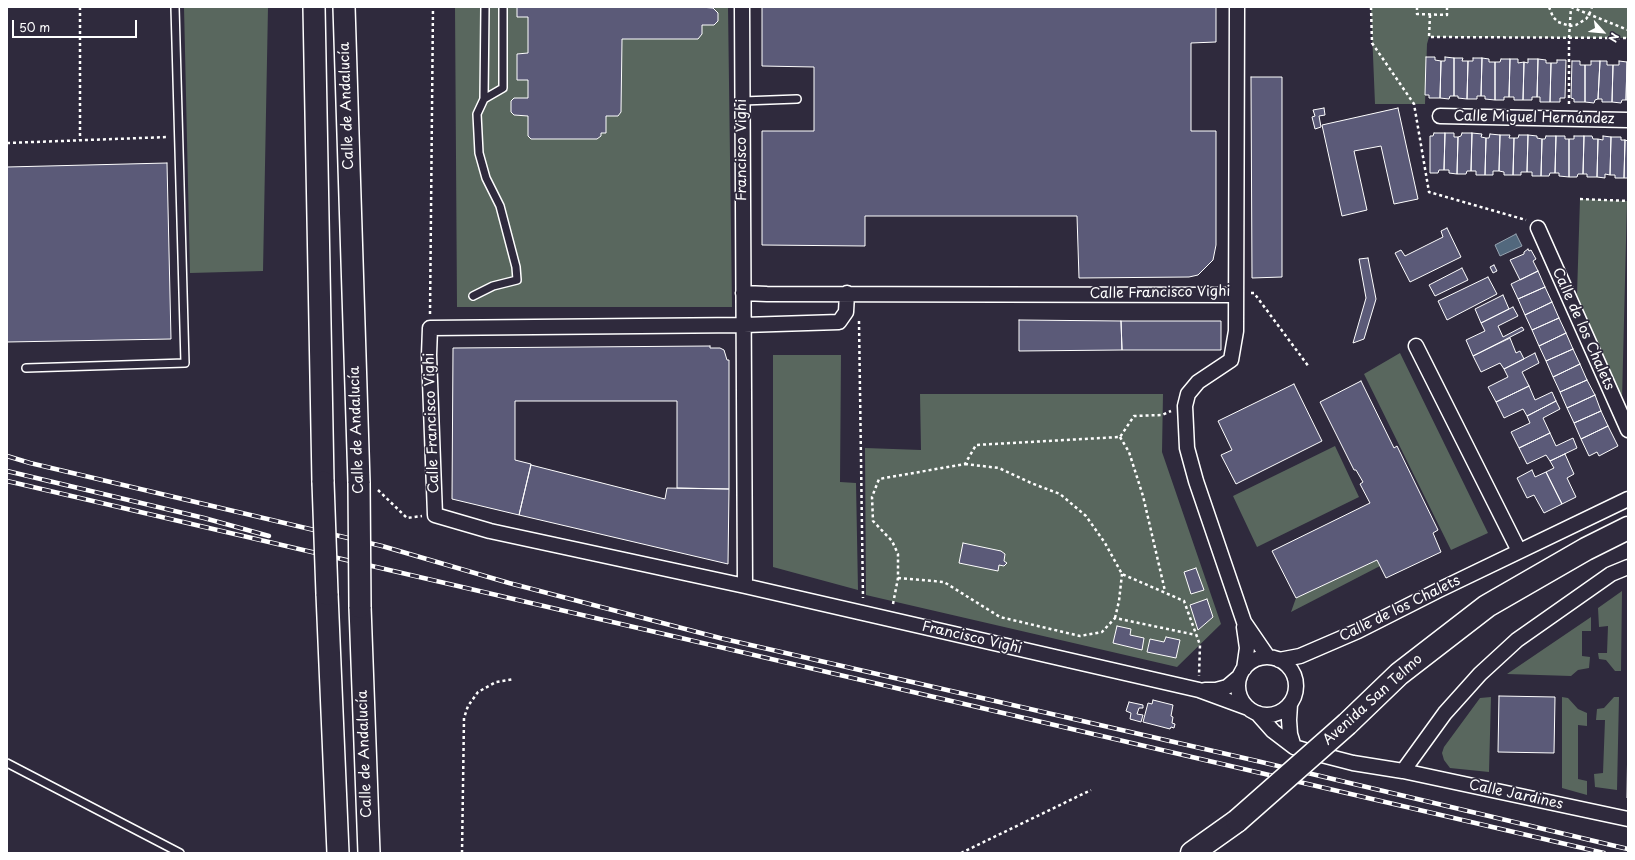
<!DOCTYPE html>
<html>
<head>
<meta charset="utf-8">
<style>
  body { margin:0 }
  #map { position:relative; width:1635px; height:860px; overflow:hidden; background:#2f2a3d; font-family:"Playpen Sans",sans-serif }
  canvas { display:block }
  .frame { position:absolute; inset:0; border:8px solid #fff; pointer-events:none }
  .north { position:absolute; left:1583px; top:12px; width:40px; height:40px; -webkit-text-stroke:3px #2f2a3d; paint-order:stroke; rotate:117deg; font-size:11px; font-weight:700; line-height:16px; text-align:center; color:#fff }
  .north::after { content:''; display:block; margin:auto; width:14px; height:18px; background:#fff; clip-path:polygon(50% 0,100% 100%,50% 72%,0 100%) }
  .scale { position:absolute; left:12px; top:20px; width:125px; height:18px; box-sizing:border-box; border:2px solid #fff; border-top:0; padding-left:5px; font-size:12px; line-height:14px; white-space:nowrap; color:#fff; -webkit-text-stroke:3px #2f2a3d; paint-order:stroke }
</style>
</head>
<body>
<div id="map">
<canvas width="1635" height="860"></canvas>
<div class="frame"></div>
<div class="north">N</div>
<div class="scale">50 m</div>
</div>
<script>
const ctx = document.querySelector('canvas').getContext('2d');
ctx.lineJoin = 'round';
function paint(path, color) {
  ctx.fillStyle = color;
  ctx.fill(path, 'evenodd');
}
function shape(rows) {
  const path = new Path2D();
  for (const r of rows) {
    if (r.length === 3) {
      path.moveTo(r[0] + r[2], r[1]);
      path.arc(r[0], r[1], r[2], 0, 2 * Math.PI);
      continue;
    }
    path.moveTo(r[0], r[1]);
    for (let i = 2; i < r.length; i += 2) path.lineTo(r[i], r[i + 1]);
  }
  return path;
}
function stroke(path, color, width, dash) {
  ctx.strokeStyle = color;
  ctx.lineWidth = width;
  ctx.lineCap = dash ? 'butt' : 'round';
  ctx.setLineDash(dash || []);
  ctx.stroke(path);
}
function write(font, color, halo, rows, align = 'center') {
  ctx.font = font + ' "Playpen Sans",sans-serif';
  ctx.lineWidth = 3.5;
  ctx.setLineDash([]);
  ctx.textBaseline = 'middle';
  ctx.strokeStyle = halo;
  ctx.fillStyle = color;
  for (const [text, x, y, turn = 0] of rows) {
    ctx.save();
    ctx.translate(x, y);
    ctx.rotate((+turn || 0) * Math.PI / 180);
    ctx.textAlign = isNaN(turn) ? turn : align;
    if (halo) ctx.strokeText(text, 0, 0);
    ctx.fillText(text, 0, 0);
    ctx.restore();
  }
}
paint(shape([
  [184,7,268,7,263,271,190,273],
  [455,7,517,7,517,17,528,17,528,53,517,54,517,80,528,80,528,98,514,98,511,101,511,112,514,115,528,116,531,139,597,139,601,136,601,133,606,133,606,116,618,116,621,112,622,39,697,39,702,34,702,25,714,25,718,21,718,13,714,8,700,7,728,7,732,307,457,307],
  [1371,7,1628,7,1628,38,1429,37,1427,44,1425,104,1375,104],
  [1580,199,1627,201,1622,400,1577,295],
  [1400,353,1488,533,1451,550,1364,374],
  [773,355,841,355,840,482,856,483,858,590,773,567],
  [920,394,1163,394,1162,452,1221,624,1177,667,866,595,865,448,921,450],
  [1335,446,1359,497,1257,547,1233,496],
  [1377,560,1380,566,1291,612,1296,598],
  [1622,591,1621,671,1615,671,1606,660,1599,659,1598,653,1607,653,1608,626,1599,627,1598,608],
  [1591,617,1591,631,1582,631,1582,656,1590,657,1589,668,1578,670,1571,676,1507,674],
  [1491,697,1489,772,1450,768,1444,760,1442,753,1444,747,1480,698],
  [1562,697,1568,698,1578,709,1587,713,1587,726,1578,725,1578,779,1587,781,1587,795,1562,788],
  [1614,697,1619,697,1617,790,1595,787,1594,774,1603,773,1605,720,1596,720,1597,709,1604,708]
]), '#59675e');
const water = shape([
  [1516,234,1522,246,1500,256,1495,245,1516,234]
]);
paint(water, '#52687d');
stroke(water, '#97a4b1', 1);
const building = shape([
  [517,7,700,7,713,8,718,13,718,21,714,25,702,25,702,34,698,39,622,39,621,112,618,116,606,116,606,133,601,133,601,136,597,139,531,139,528,136,528,116,514,115,511,112,511,101,514,98,528,98,528,80,517,80,517,54,528,53,528,17,517,17,517,7],
  [762,7,1216,7,1216,42,1191,43,1191,131,1216,131,1216,245,1213,260,1198,275,1189,277,1079,278,1077,216,865,216,865,246,762,245,762,131,814,131,814,67,762,66,762,7],
  [1426,57,1435,57,1435,60,1441,61,1440,98,1429,98,1429,95,1425,95,1426,57],
  [1445,57,1454,58,1454,96,1450,96,1449,99,1440,98,1441,61,1445,61,1445,57],
  [1454,58,1463,58,1462,61,1468,61,1467,99,1458,98,1458,96,1454,96,1454,58],
  [1473,58,1482,58,1481,96,1477,96,1477,99,1467,99,1468,61,1473,61,1473,58],
  [1482,58,1489,59,1489,62,1495,62,1495,100,1485,99,1485,96,1481,96,1482,58],
  [1501,59,1510,59,1509,97,1504,97,1504,100,1495,100,1495,62,1500,62,1501,59],
  [1510,59,1518,59,1518,63,1524,62,1523,100,1514,100,1514,97,1509,97,1510,59],
  [1528,59,1538,59,1537,97,1532,97,1532,100,1523,100,1524,62,1528,63,1528,59],
  [1538,59,1546,60,1546,63,1551,63,1550,102,1540,102,1540,97,1537,97,1538,59],
  [1557,60,1566,60,1565,98,1560,98,1560,102,1550,102,1551,63,1557,63,1557,60],
  [1572,61,1580,61,1580,65,1585,65,1585,102,1574,102,1574,99,1571,98,1572,61],
  [1591,61,1600,61,1598,99,1595,100,1594,103,1585,102,1585,65,1591,65,1591,61],
  [1600,61,1607,61,1607,65,1613,65,1612,102,1602,102,1602,99,1598,99,1600,61],
  [1619,61,1627,62,1626,100,1622,100,1621,103,1612,102,1613,65,1619,65,1619,61],
  [1627,62,1628,62,1628,100,1626,100,1627,62],
  [1251,77,1282,77,1282,277,1252,278,1251,77],
  [1324,108,1325,115,1319,116,1321,127,1315,129,1312,117,1315,116,1313,110,1324,108],
  [1398,108,1418,199,1394,204,1381,146,1354,151,1367,210,1342,216,1322,125,1398,108],
  [1434,133,1445,133,1444,170,1439,170,1438,173,1430,173,1430,136,1433,136,1434,133],
  [1445,133,1454,133,1454,137,1458,137,1457,174,1449,173,1449,170,1444,170,1445,133],
  [1462,133,1472,133,1471,171,1467,171,1466,174,1457,174,1458,137,1461,136,1462,133],
  [1472,133,1482,134,1481,137,1486,138,1485,175,1476,175,1476,171,1471,171,1472,133],
  [1490,134,1500,135,1499,171,1493,171,1493,175,1485,175,1486,138,1489,138,1490,134],
  [1500,135,1510,135,1509,138,1514,138,1513,175,1504,175,1504,172,1499,171,1500,135],
  [1519,135,1528,135,1527,172,1521,172,1521,175,1513,175,1514,138,1518,138,1519,135],
  [1528,135,1537,136,1537,138,1542,139,1541,176,1532,176,1532,172,1527,172,1528,135],
  [1546,136,1556,136,1555,173,1550,173,1549,176,1541,176,1542,139,1545,139,1546,136],
  [1556,136,1565,136,1565,139,1569,139,1569,177,1559,176,1559,173,1555,173,1556,136],
  [1574,136,1584,136,1583,174,1578,174,1577,177,1569,177,1569,139,1574,139,1574,136],
  [1584,136,1592,136,1593,139,1598,139,1597,177,1587,177,1587,174,1583,174,1584,136],
  [1603,136,1611,137,1610,175,1605,174,1605,178,1597,177,1598,139,1603,140,1603,136],
  [1611,137,1621,137,1621,140,1625,140,1624,178,1615,178,1615,175,1610,175,1611,137],
  [1625,140,1628,141,1628,178,1624,178,1625,140],
  [167,163,171,339,7,342,7,167,167,163],
  [1447,228,1461,257,1410,282,1395,253,1401,250,1405,256,1443,237,1441,231,1447,228],
  [1528,249,1529,251,1531,250,1536,259,1533,261,1538,271,1520,280,1510,260,1524,254,1524,252,1528,249],
  [1368,258,1376,299,1364,339,1353,343,1366,298,1359,259,1368,258],
  [1494,265,1497,271,1493,273,1490,267,1494,265],
  [1462,268,1468,280,1435,296,1429,285,1462,268],
  [1538,271,1545,287,1518,299,1511,284,1538,271],
  [1488,277,1497,294,1447,320,1438,301,1488,277],
  [1545,287,1552,302,1525,315,1518,299,1545,287],
  [1503,295,1509,309,1481,323,1475,309,1503,295],
  [1552,302,1559,318,1532,330,1525,315,1552,302],
  [1513,307,1518,316,1498,326,1503,337,1522,327,1524,330,1473,356,1466,340,1485,331,1481,323,1513,307],
  [1559,318,1566,333,1539,346,1532,330,1559,318],
  [1019,320,1121,321,1122,350,1019,351,1019,320],
  [1121,321,1221,321,1221,350,1122,350,1121,321],
  [1566,333,1573,349,1546,361,1539,346,1566,333],
  [1510,338,1516,353,1520,351,1524,359,1504,369,1500,363,1481,372,1473,356,1510,338],
  [710,346,710,348,720,348,724,350,727,360,729,360,729,489,677,488,677,401,515,401,515,460,531,464,519,515,452,499,453,348,710,346],
  [1573,349,1580,364,1553,377,1546,361,1573,349],
  [1535,353,1539,363,1522,372,1529,386,1496,402,1488,387,1508,377,1504,369,1535,353],
  [1580,364,1587,380,1560,392,1553,377,1580,364],
  [1587,380,1595,395,1567,408,1560,392,1587,380],
  [1361,381,1394,448,1397,446,1438,530,1433,533,1441,552,1386,578,1377,560,1296,598,1272,551,1370,503,1360,484,1363,482,1356,470,1354,470,1320,402,1361,381],
  [1294,384,1322,441,1236,484,1221,455,1232,450,1218,421,1294,384],
  [1529,386,1535,400,1552,392,1556,401,1527,416,1523,409,1504,418,1496,402,1529,386],
  [1595,395,1601,411,1574,423,1567,408,1595,395],
  [1556,401,1560,409,1543,418,1550,433,1519,448,1511,432,1530,423,1527,416,1556,401],
  [1601,411,1608,426,1581,439,1574,423,1601,411],
  [1608,426,1618,446,1599,456,1597,452,1589,456,1581,439,1608,426],
  [1550,433,1556,446,1573,438,1577,448,1550,461,1546,455,1527,464,1519,448,1550,433],
  [1565,454,1574,474,1567,478,1576,497,1562,504,1546,472,1554,468,1550,461,1565,454],
  [531,465,665,499,667,488,729,489,728,564,519,515,531,465],
  [1532,470,1535,477,1546,472,1562,504,1544,513,1534,495,1527,498,1517,478,1532,470],
  [963,543,1001,551,1005,554,1004,561,1007,563,1004,566,999,565,998,571,959,563,963,543],
  [1196,568,1204,590,1191,594,1184,572,1196,568],
  [1207,599,1213,617,1198,630,1190,605,1207,599],
  [1117,626,1131,629,1130,635,1144,638,1142,650,1113,643,1117,626],
  [1166,637,1180,640,1176,658,1147,652,1150,639,1164,642,1166,637],
  [1499,696,1555,697,1554,753,1498,752,1499,696],
  [1153,700,1173,705,1171,716,1173,717,1172,723,1175,724,1174,728,1171,727,1170,729,1143,722,1148,703,1152,704,1153,700],
  [1129,702,1143,705,1143,708,1139,708,1137,714,1143,715,1141,722,1130,719,1131,713,1126,711,1129,702],
  [1628,730,1628,798,1627,798,1628,730]
]);
paint(building, '#5b5a78');
stroke(building, '#fff', 1);
const lane = shape([
  [484,99,503,88,503,7],
  [743,101,797,99],
  [473,296,493,286,517,280,516,267,500,206,486,178,479,153,477,114,484,99,485,7],
  [26,368,185,363,175,7],
  [7,763,180,853]
]);
const street = shape([
  [742,7,745,586],
  [1237,7,1236,331,1231,360,1198,382,1188,394,1185,406,1187,448,1196,481,1244,622,1268,657],
  [1440,116,1628,120],
  [1538,228,1628,430],
  [743,293,767,294,1236,295],
  [847,293,846,312,839,322,744,325,430,328,429,355,435,515,490,531,745,586,1199,690,1248,708],
  [1416,346,1519,551],
  [1267,686,29],
  [1279,660,1300,656,1358,631,1439,590,1628,499],
  [1244,669,1247,648,1244,627],
  [1205,690,1216,690,1227,687,1240,676],
  [1290,704,1289,720,1290,734,1294,747],
  [1257,713,1273,731,1294,747,1318,754,1353,763,1403,771,1628,819],
  [1403,771,1445,713,1480,674,1517,640,1611,574,1628,567]
]);
const secondary = shape([
  [314,7,323,482],
  [344,7,359,483],
  [327,594,338,853],
  [360,607,369,853]
]);
const primary = shape([
  [1347,724,1399,674,1487,606,1586,549,1628,528],
  [1192,853,1237,821]
]);
stroke(lane, '#fff', 10);
stroke(street, '#fff', 17);
stroke(secondary, '#fff', 24);
stroke(primary, '#fff', 25);
stroke(shape([
  [80,7,80,140],
  [1371,7,1372,43,1414,104,1429,192,1526,220],
  [1417,7,1417,14,1447,15,1447,7],
  [1549,7,1553,17,1558,22,1570,26,1576,25,1586,19,1589,15,1592,7],
  [1571,7,1628,30],
  [1430,15,1429,37,1628,38],
  [1569,104,1569,38,1571,7],
  [7,143,168,137],
  [1580,199,1628,201],
  [1251,293,1254,293,1309,367],
  [430,314,433,7],
  [859,321,863,598],
  [1120,437,1129,452,1143,496,1165,591],
  [965,464,999,468,1031,483,1060,494,1086,516,1105,543,1122,574,1184,601,1200,645,1199,676],
  [378,490,407,518,422,516],
  [898,578,944,582,1000,617,1080,636,1102,632,1115,618,1196,635],
  [893,604,898,578,898,554,892,541,873,521,872,497,879,479,965,464,976,445,1120,437,1134,416,1162,415,1171,411],
  [1115,618,1119,601,1122,574],
  [462,853,464,718,468,706,478,692,496,682,514,679],
  [961,853,1091,790]
]), '#fff', 2.5, [3, 3]);
stroke(lane, '#2f2a3d', 7);
stroke(street, '#2f2a3d', 14);
stroke(secondary, '#2f2a3d', 21);
stroke(primary, '#2f2a3d', 22);
const rail = shape([
  [7,456,30,463,382,546,509,583,720,638,1257,761,1628,849],
  [7,471,204,518,269,536],
  [7,481,1604,853]
]);
stroke(rail, '#fff', 4.5);
stroke(rail, '#2f2a3d', 3, [9]);
const secondaryBridge = shape([
  [323,482,327,594],
  [359,483,360,607]
]);
const primaryBridge = shape([
  [1237,821,1347,724]
]);
stroke(secondaryBridge, '#fff', 24, []);
stroke(primaryBridge, '#fff', 25, []);
stroke(secondaryBridge, '#2f2a3d', 21);
stroke(primaryBridge, '#2f2a3d', 22);
write('14px', '#fff', '#2f2a3d', [
  ["Calle de Andalucía",347,106,-92],
  ["Calle Miguel Hernández",1534,118,1],
  ["Francisco Vighi",742,150,-90],
  ["Calle Francisco Vighi",1160,293,-1],
  ["Calle de los Chalets",1583,329,66],
  ["Calle Francisco Vighi",432,423,-92],
  ["Calle de Andalucía",357,430,-92],
  ["Calle de los Chalets",1400,609,-26],
  ["Francisco Vighi",972,638,13],
  ["Avenida San Telmo",1373,700,-42],
  ["Calle de Andalucía",365,754,-92],
  ["Calle Jardines",1516,795,12]
]);
</script>
</body>
</html>
